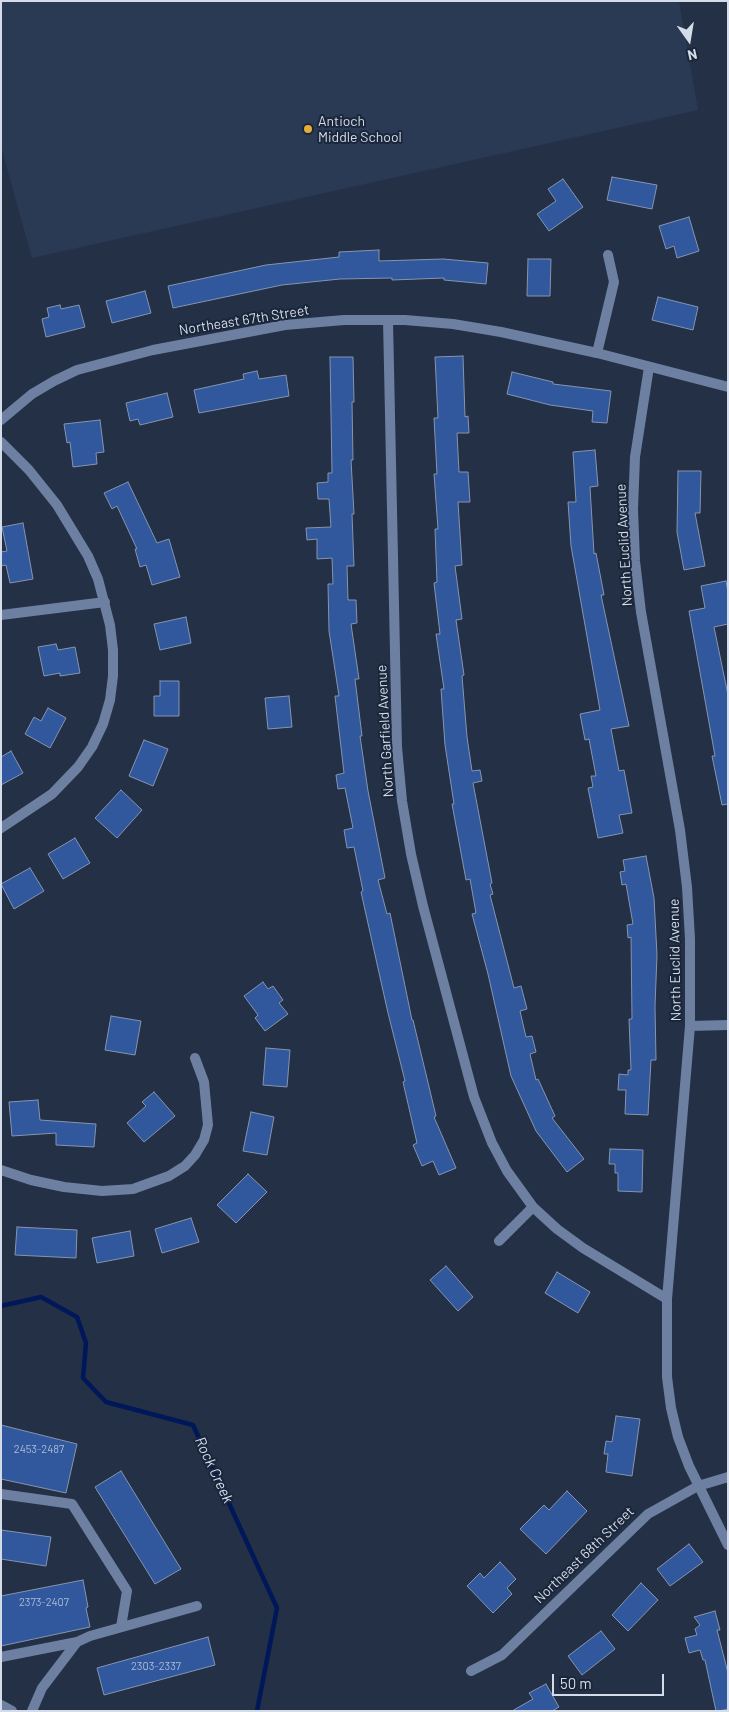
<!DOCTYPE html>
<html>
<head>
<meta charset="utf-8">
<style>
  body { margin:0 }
  #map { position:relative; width:729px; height:1712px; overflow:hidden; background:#233045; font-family:Barlow,sans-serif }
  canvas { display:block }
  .frame { position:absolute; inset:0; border:2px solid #d4dcea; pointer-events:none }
  .north { position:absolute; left:664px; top:15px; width:50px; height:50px; -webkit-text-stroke:4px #1a263a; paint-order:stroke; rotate:167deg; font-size:14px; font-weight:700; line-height:20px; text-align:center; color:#d4dcea }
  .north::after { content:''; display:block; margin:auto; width:18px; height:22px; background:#d4dcea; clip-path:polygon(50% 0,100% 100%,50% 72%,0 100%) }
  .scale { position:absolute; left:552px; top:1674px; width:112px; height:22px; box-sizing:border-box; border:2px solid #d4dcea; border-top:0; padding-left:6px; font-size:15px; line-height:18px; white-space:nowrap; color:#d4dcea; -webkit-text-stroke:4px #1a263a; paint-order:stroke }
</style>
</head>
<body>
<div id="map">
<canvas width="729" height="1712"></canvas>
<div class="frame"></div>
<div class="north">N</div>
<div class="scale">50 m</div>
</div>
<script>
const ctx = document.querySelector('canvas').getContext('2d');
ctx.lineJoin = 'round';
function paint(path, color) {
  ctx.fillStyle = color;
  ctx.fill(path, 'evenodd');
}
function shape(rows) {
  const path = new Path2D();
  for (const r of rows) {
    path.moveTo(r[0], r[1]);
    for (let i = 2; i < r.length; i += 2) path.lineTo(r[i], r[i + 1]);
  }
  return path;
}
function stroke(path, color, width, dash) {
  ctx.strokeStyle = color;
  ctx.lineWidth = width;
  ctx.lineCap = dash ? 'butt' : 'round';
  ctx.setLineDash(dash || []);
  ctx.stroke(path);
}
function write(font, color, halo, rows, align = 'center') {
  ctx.font = font + ' Barlow,sans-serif';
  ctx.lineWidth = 4;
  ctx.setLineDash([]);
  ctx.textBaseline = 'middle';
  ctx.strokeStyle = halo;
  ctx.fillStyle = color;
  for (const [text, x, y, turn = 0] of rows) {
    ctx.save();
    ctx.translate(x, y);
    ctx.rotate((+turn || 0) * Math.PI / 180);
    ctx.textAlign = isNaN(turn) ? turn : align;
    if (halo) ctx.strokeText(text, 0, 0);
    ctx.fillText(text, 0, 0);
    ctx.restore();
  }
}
paint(shape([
  [1,1,679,1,698,110,32,258,1,147]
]), '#2a3a55');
stroke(shape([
  [1,1306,41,1297,77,1317,86,1343,83,1378,106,1402,193,1425,277,1608,257,1711]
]), '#001759', 4.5);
const building = shape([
  [612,177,657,185,652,209,607,200,612,177],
  [563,179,583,207,549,231,537,214,556,201,548,189,563,179],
  [689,217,699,251,677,258,674,246,666,249,659,226,689,217],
  [379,250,379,261,443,259,488,263,486,284,444,280,444,278,392,280,392,278,340,279,282,285,173,308,168,286,266,265,339,257,339,252,379,250],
  [528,259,551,259,550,296,527,296,528,259],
  [145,291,151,313,112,323,106,301,145,291],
  [658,297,698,307,693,330,652,320,658,297],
  [60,305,61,309,79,305,85,327,46,337,42,319,49,317,47,308,60,305],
  [463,356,465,417,468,416,469,433,457,433,459,472,468,472,470,502,458,502,462,565,455,566,462,619,456,620,464,675,462,676,467,737,472,771,480,770,482,781,473,783,492,883,490,884,493,894,490,895,514,988,521,986,527,1009,520,1011,526,1037,532,1036,536,1052,530,1054,536,1080,538,1079,555,1116,552,1118,584,1159,567,1172,536,1131,511,1076,488,974,472,914,476,913,470,879,466,880,452,804,454,804,445,745,441,689,444,689,436,634,440,634,434,583,437,582,435,529,438,529,434,474,437,474,434,418,438,418,435,357,463,356],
  [330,357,353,357,354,402,352,402,353,460,351,460,354,514,352,514,354,566,347,566,348,600,356,600,357,623,351,624,359,679,355,679,362,736,360,736,368,791,385,878,378,880,387,914,390,913,412,1020,413,1020,436,1116,434,1117,456,1168,439,1175,433,1161,422,1166,413,1145,417,1143,403,1082,405,1081,388,1013,361,892,363,891,354,847,347,848,344,830,353,828,345,788,338,789,336,775,344,773,335,696,339,696,329,631,328,584,333,584,332,558,317,559,317,539,307,540,306,528,331,527,329,499,318,499,317,483,328,482,328,473,332,473,330,357],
  [257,371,259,379,286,375,289,396,199,413,194,390,244,379,243,374,257,371],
  [512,372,553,382,553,384,611,391,607,423,592,422,593,411,550,405,507,394,512,372],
  [167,393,173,417,140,425,138,419,130,421,126,403,167,393],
  [100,420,104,452,96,453,97,464,73,467,70,442,67,443,64,424,100,420],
  [595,450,598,486,590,487,594,554,596,553,604,595,601,595,629,726,611,729,619,771,624,770,632,813,619,815,623,833,598,838,588,788,593,787,591,776,596,776,589,739,585,740,580,714,600,710,571,546,568,502,576,502,573,452,595,450],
  [678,471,701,471,700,513,695,513,705,566,684,570,677,532,678,471],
  [128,482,157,543,169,539,180,577,152,585,146,565,140,567,135,549,137,549,117,506,112,509,104,493,128,482],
  [23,523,33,579,10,583,6,565,1,566,1,552,7,551,2,527,23,523],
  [726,581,728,592,728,624,714,627,728,695,728,804,722,805,712,756,715,756,689,611,705,608,701,586,726,581],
  [186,617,191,643,160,650,154,624,186,617],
  [56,644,58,650,75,647,80,673,60,676,60,673,44,676,38,647,56,644],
  [160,681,179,681,179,716,154,716,154,696,160,696,160,681],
  [289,696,292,727,268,729,265,698,289,696],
  [48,708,66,718,50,748,25,734,34,717,41,721,48,708],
  [144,740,168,749,153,786,129,776,144,740],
  [11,751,23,773,1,785,1,757,11,751],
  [121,790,142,810,117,838,95,818,121,790],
  [75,838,90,863,63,879,48,854,75,838],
  [646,856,654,898,657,955,655,1006,656,1060,651,1060,648,1115,625,1114,626,1090,618,1090,619,1074,628,1075,628,1070,631,1070,629,1019,632,1019,631,937,628,938,627,925,633,924,626,884,622,885,620,872,625,871,623,860,646,856],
  [30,868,44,891,14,909,1,884,30,868],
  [263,982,268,989,273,986,283,1000,279,1003,288,1014,265,1031,255,1018,258,1015,244,996,263,982],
  [111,1016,141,1021,135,1055,105,1050,111,1016],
  [266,1048,290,1050,287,1087,263,1085,266,1048],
  [154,1092,175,1116,144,1142,127,1123,146,1106,142,1102,154,1092],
  [38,1100,40,1120,96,1124,94,1147,56,1145,56,1133,12,1136,9,1102,38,1100],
  [251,1112,274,1117,267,1155,243,1151,251,1112],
  [610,1149,643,1150,642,1192,618,1191,618,1173,615,1173,615,1164,609,1164,610,1149],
  [248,1174,267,1192,236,1223,217,1205,248,1174],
  [191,1218,199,1242,162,1253,155,1229,191,1218],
  [17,1227,77,1230,76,1258,15,1255,17,1227],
  [130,1231,134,1256,97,1263,92,1238,130,1231],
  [446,1266,473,1297,458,1311,430,1280,446,1266],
  [557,1272,590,1292,578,1313,545,1293,557,1272],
  [616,1416,640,1419,632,1476,606,1472,608,1454,604,1454,606,1441,612,1442,616,1416],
  [1,1425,77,1444,66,1493,1,1479,1,1425],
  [121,1471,181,1569,155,1584,95,1487,121,1471],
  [567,1491,587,1511,546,1554,520,1529,544,1505,549,1510,567,1491],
  [1,1530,51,1537,46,1566,1,1559,1,1530],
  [689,1544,703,1562,670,1586,657,1569,689,1544],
  [500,1562,516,1579,507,1588,512,1594,493,1613,467,1586,480,1573,484,1578,500,1562],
  [83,1580,88,1607,86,1608,90,1627,1,1646,1,1596,83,1580],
  [641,1583,658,1600,628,1631,612,1615,641,1583],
  [715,1611,720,1630,717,1630,728,1673,728,1709,719,1711,716,1711,705,1660,703,1660,700,1650,689,1653,685,1638,697,1635,695,1629,700,1625,694,1617,715,1611],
  [601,1631,615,1649,582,1675,568,1656,601,1631],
  [208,1637,215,1665,104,1695,97,1668,208,1637],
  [546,1684,559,1707,552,1711,512,1711,533,1699,529,1693,546,1684]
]);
paint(building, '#31579d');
stroke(building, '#8695af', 1);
stroke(shape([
  [388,320,397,747,402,801,411,854,423,906,474,1097,492,1143,507,1171,533,1207,557,1229,583,1248,667,1299],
  [597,353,614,282,608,255],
  [649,367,635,457,633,509,635,561,641,612,680,830,687,887,690,939,690,1026,667,1299,667,1377,671,1408,678,1437,689,1466,728,1545],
  [1,420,32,394,54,381,77,370,153,350,285,325,344,320,405,320,453,324,501,332,597,353,728,387],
  [1,442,29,470,57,505,88,556,98,579,110,625,113,650,113,676,110,700,103,724,92,747,78,767,52,794,1,828],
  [1,615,105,602],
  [690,1026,728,1025],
  [1,1170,31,1180,64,1187,102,1191,133,1189,169,1176,185,1166,195,1155,204,1140,208,1125,204,1082,195,1058],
  [499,1241,533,1207],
  [1,1494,72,1504,127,1591,121,1627],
  [1,1657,77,1642],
  [471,1671,502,1655,648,1514,698,1486,728,1477],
  [1,1705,12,1711],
  [32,1711,42,1688,77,1642,90,1636,197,1606]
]), '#6e80a1', 10);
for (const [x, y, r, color] of [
  [308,129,5,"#e5ad36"]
]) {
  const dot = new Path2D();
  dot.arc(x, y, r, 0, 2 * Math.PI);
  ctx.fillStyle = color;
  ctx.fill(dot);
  stroke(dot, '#1a263a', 2);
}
write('11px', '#abbbd7', null, [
  ["2453-2487",39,1449],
  ["2373-2407",44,1602],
  ["2303-2337",156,1666]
]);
write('14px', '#d4dcea', '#1a263a', [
  ["Antioch",318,121],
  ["Middle School",318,137]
], 'left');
write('14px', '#d4dcea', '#1a263a', [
  ["Northeast 67th Street",244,320,-9],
  ["North Euclid Avenue",624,545,-93],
  ["North Garfield Avenue",385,731,-93],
  ["North Euclid Avenue",675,960,-91],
  ["Northeast 68th Street",584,1555,-44]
]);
write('italic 15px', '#d2ddf1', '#1a263a', [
  ["Rock Creek",214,1470,65]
]);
</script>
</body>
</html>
